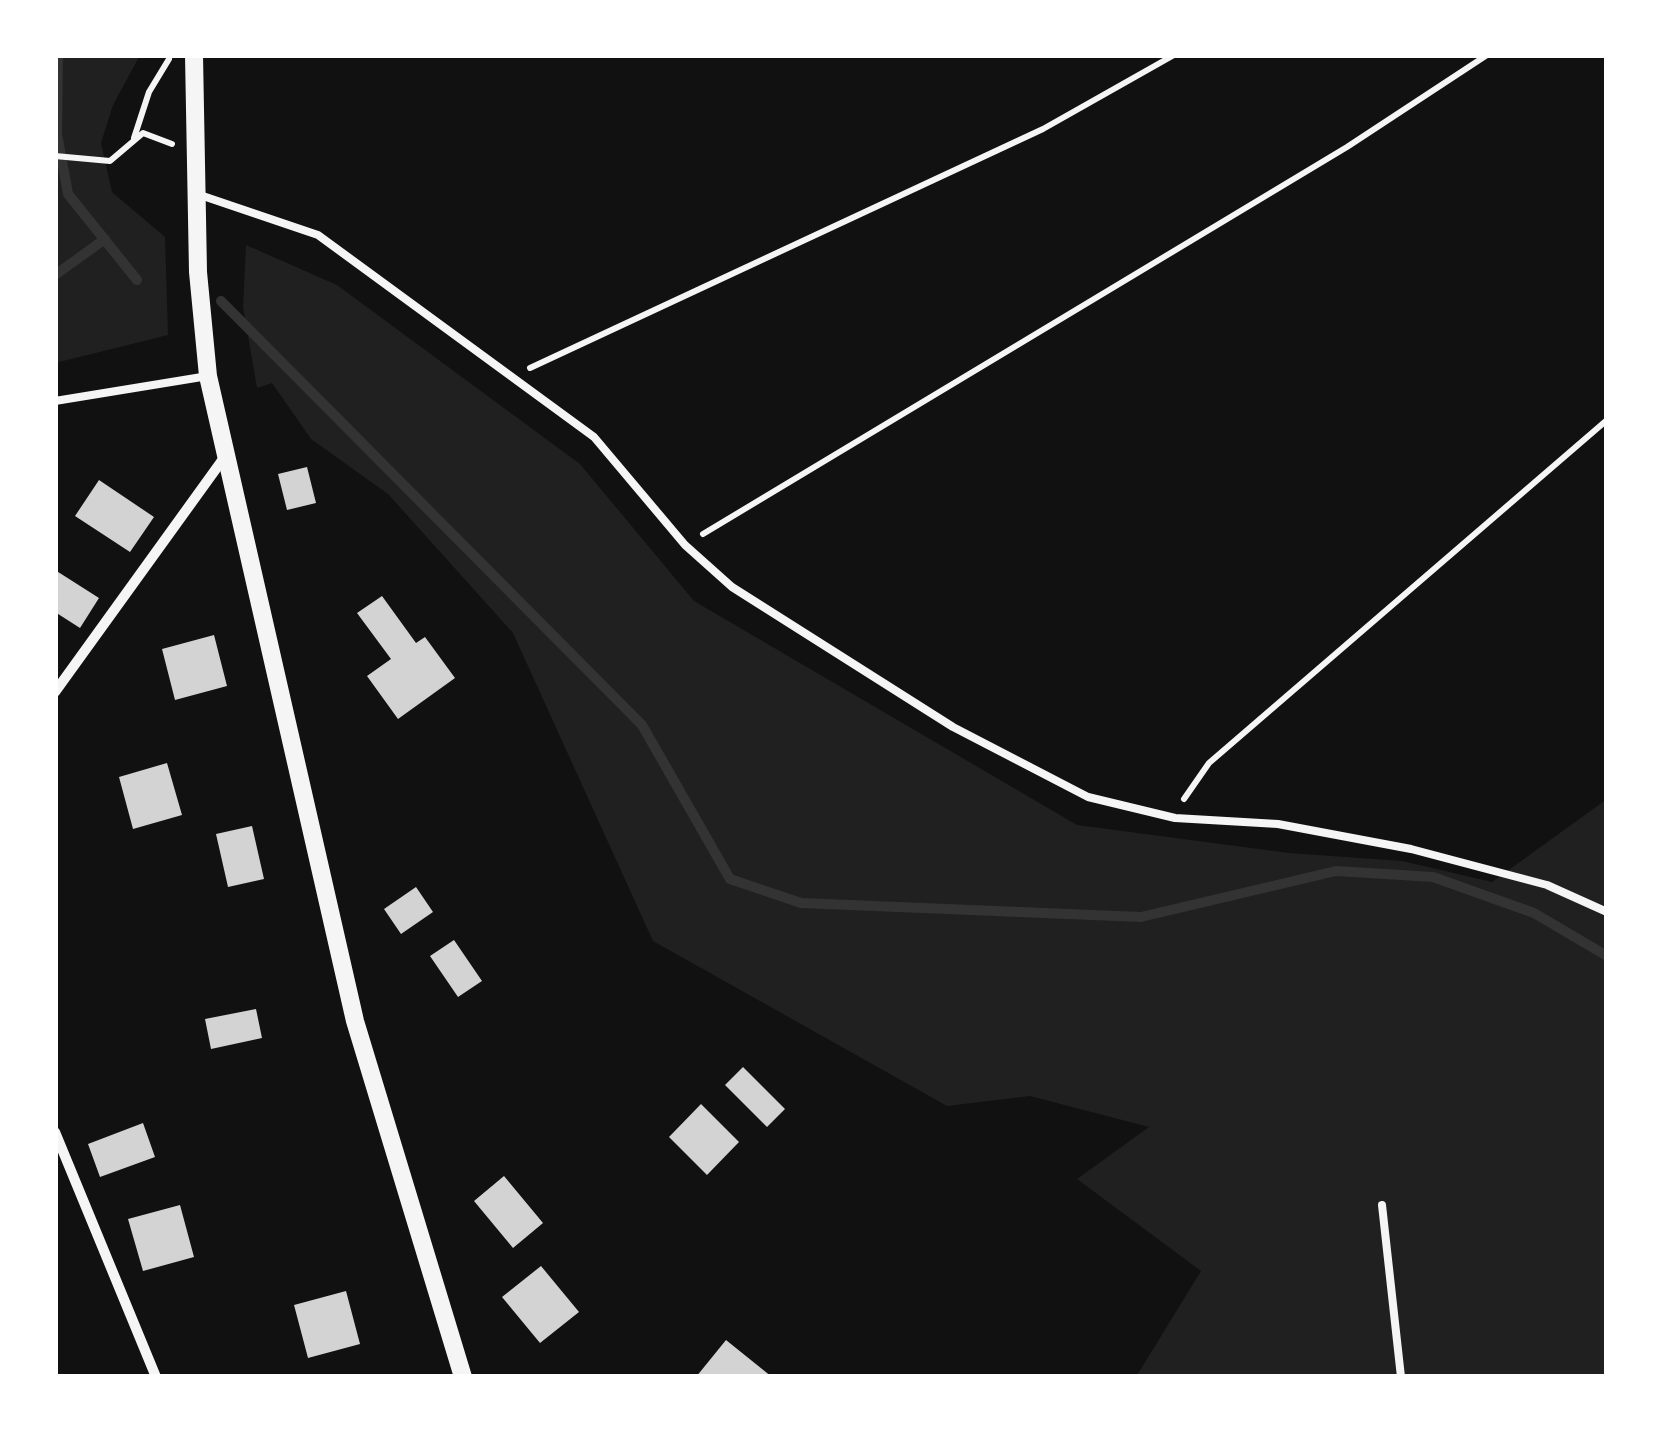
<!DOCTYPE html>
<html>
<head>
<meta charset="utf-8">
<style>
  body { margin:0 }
  #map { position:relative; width:1662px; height:1432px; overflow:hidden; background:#111; font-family:"Times New Roman",serif }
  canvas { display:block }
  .frame { position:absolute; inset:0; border:58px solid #fff; pointer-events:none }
</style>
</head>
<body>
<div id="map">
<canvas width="1662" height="1432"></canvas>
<div class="frame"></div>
</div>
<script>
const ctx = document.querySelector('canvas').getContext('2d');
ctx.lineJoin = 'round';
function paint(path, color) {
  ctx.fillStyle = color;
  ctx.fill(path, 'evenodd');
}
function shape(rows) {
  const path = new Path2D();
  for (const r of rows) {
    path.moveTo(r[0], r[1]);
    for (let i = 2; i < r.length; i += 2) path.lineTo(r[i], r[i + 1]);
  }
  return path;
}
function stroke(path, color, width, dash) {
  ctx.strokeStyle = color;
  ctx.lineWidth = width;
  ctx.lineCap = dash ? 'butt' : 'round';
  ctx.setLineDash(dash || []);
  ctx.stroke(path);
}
paint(shape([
  [55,55,140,55,113,105,101,143,112,192,165,237,168,335,55,363],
  [246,245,337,285,580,464,694,601,1077,825,1289,853,1402,861,1492,882,1607,799,1607,1377,1136,1377,1201,1271,1077,1179,1149,1127,1030,1096,947,1106,653,941,513,633,388,494,311,439,272,383,257,388,243,307]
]), '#202020');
stroke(shape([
  [58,55,57,134,68,194,137,280],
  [55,275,105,239],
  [221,301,642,725,730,879,801,903,1141,917,1336,871,1433,877,1534,913,1607,956]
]), '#333', 10);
paint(shape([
  [307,467,316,503,287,510,278,474],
  [99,480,154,517,130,552,75,516],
  [55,570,99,598,80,628,55,612],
  [382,596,416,643,425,637,455,678,398,719,367,676,391,659,357,613],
  [214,635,227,686,175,700,162,649],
  [167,763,182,815,133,829,119,777],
  [252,826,264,879,228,887,216,834],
  [416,887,433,912,401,934,384,909],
  [454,940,482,981,458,997,430,956],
  [256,1009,262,1038,211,1049,205,1019],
  [743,1067,785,1109,767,1127,725,1085],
  [701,1104,739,1142,707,1175,669,1137],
  [143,1123,155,1157,100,1177,88,1144],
  [504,1176,543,1223,513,1248,474,1201],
  [180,1205,194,1257,143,1271,128,1219],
  [541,1266,579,1312,540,1343,502,1297],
  [346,1291,360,1344,308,1358,294,1305],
  [726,1340,772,1377,696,1377]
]), '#d3d3d3');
stroke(shape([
  [134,138,149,92,169,59],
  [55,156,110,161,143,133,172,144],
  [530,368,1043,129,1174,55],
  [703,534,1347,147,1487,55],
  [1184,799,1209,763,1607,420]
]), '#f5f5f5', 6);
stroke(shape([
  [197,194,318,235,594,437,685,545,732,587,953,727,1088,797,1175,818,1278,824,1411,849,1547,885,1607,912],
  [55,401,208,376],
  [1382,1205,1401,1377]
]), '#f5f5f5', 8);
stroke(shape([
  [55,692,226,455],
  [55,1132,156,1377]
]), '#f5f5f5', 10);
stroke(shape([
  [194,55,198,272,208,376,355,1021,463,1377]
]), '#f5f5f5', 18);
</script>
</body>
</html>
